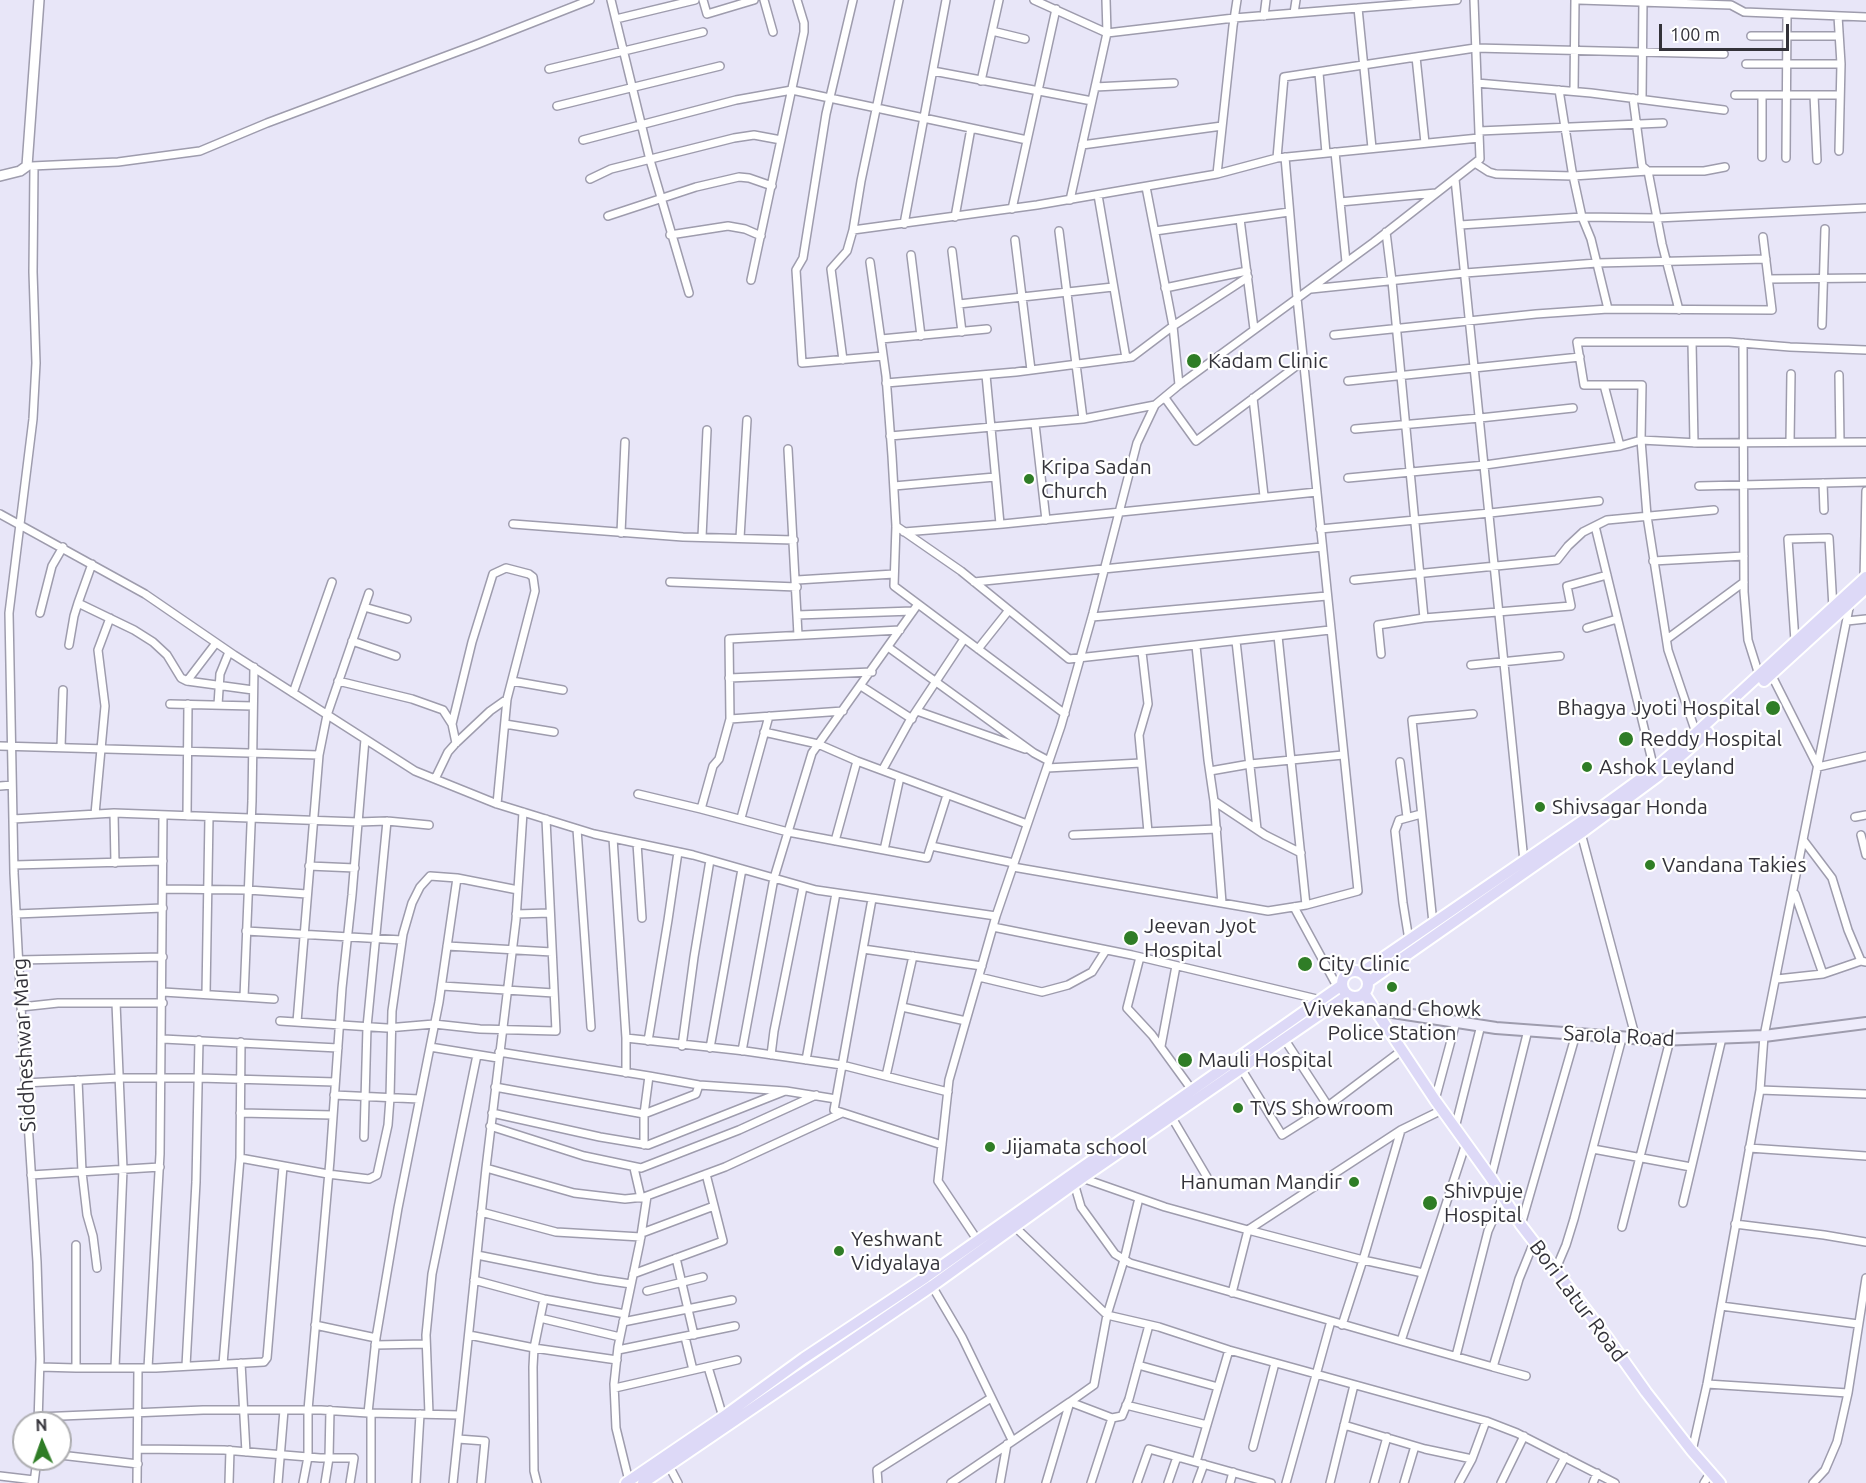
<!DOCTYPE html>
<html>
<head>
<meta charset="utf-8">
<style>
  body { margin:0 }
  #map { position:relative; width:1866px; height:1483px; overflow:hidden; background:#e8e6f8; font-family:Ubuntu,sans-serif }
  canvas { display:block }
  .north { position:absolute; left:12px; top:1411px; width:60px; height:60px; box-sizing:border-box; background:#fff; border:2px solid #adadb0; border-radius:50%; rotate:358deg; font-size:16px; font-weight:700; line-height:24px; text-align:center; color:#333239 }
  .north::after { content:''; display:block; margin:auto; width:21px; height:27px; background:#2f7d26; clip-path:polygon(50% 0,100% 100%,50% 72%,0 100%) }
  .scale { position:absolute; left:1659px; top:24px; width:130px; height:27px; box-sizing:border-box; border:3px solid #333239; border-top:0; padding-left:8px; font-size:18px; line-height:21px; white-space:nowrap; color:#333239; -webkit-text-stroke:4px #fff; paint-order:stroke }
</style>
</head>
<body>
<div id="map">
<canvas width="1866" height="1483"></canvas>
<div class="north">N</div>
<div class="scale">100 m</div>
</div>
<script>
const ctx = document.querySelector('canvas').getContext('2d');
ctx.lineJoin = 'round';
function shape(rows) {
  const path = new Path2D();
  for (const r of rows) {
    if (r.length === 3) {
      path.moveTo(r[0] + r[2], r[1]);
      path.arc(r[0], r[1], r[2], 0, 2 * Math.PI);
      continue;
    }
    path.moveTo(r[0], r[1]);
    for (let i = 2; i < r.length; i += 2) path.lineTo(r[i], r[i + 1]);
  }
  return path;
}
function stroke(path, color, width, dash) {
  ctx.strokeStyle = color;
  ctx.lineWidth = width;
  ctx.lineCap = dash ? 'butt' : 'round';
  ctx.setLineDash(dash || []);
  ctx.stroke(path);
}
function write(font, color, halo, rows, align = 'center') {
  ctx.font = font + ' Ubuntu,sans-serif';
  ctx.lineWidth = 4.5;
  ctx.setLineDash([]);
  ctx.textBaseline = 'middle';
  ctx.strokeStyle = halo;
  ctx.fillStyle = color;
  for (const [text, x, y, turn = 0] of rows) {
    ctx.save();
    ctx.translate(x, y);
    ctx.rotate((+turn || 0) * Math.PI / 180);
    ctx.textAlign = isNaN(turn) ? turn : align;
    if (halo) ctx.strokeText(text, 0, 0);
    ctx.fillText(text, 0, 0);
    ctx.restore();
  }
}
const minor = shape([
  [611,0,650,160,689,293],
  [703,0,707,14,754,0],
  [764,0,773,32],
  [853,0,826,114,803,258,796,270,802,363,883,356],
  [899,0,861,181,853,230,1037,205,1217,174,1233,26,1237,0],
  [1034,0,1107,33,1234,18,1457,0],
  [1579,0,1731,5,1744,12,1866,17],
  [1358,8,1372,148],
  [1294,13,1296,0],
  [1264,16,1266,0],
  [1838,16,1841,64,1839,151],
  [616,19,695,0],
  [992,31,1025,39],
  [1751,36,1839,36],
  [1416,57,1425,143],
  [1746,64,1841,64],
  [549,69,703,32],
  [933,71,1092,101],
  [1319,73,1326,153],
  [981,81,999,0],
  [1477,83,1591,93,1724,110],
  [1095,87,1174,83],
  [1559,90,1572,171,1582,217,1591,239,1608,309],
  [1574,91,1575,0],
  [1735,95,1839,95],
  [1762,95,1762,157],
  [1814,95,1817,160],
  [1633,98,1642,166,1648,171,1662,244,1679,310],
  [1642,99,1643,0],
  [557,106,720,66],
  [1479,131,1663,123],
  [583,140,736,100,792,90,1027,140],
  [1082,145,1222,126],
  [1335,152,1346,262],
  [1277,158,1284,77,1475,48,1724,54],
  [1786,158,1787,14],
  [1475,163,1489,172,1496,174,1573,176,1648,171,1704,171,1725,167],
  [32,166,118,162,200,151,267,123,478,44,590,0],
  [34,166,33,272,36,363,33,419,9,613,14,873,23,1044,37,1262,40,1359,38,1423],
  [1217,174,1277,158,1479,138],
  [590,179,611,169,734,138,754,135,781,140],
  [1455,179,1524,861],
  [1146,187,1173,326,1179,385],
  [1098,195,1126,358],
  [1070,200,1107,33,1106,0],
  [1340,202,1436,193],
  [1012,209,1056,9],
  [608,216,696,187,739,177,749,178,772,186],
  [955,217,971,128],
  [1240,219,1254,329],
  [904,224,946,0],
  [1460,225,1582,217,1657,218,1866,208],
  [1059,231,1083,419],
  [1155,231,1289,212],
  [1386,232,1392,281,1424,618],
  [670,235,728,226,745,229,761,236],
  [1015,240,1031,370],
  [952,251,962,332],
  [911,255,921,336],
  [870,262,886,376,892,456,896,526,894,586,1065,714],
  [1768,279,1866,278],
  [751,280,804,32,804,23,797,0],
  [1165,288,1247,271],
  [1311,289,1465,273,1597,263,1766,259],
  [959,304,1113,287],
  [1822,325,1825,229],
  [1334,335,1536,314,1608,309,1772,310,1763,237],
  [881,339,987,329],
  [1692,342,1694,443],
  [1743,343,1744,592,1748,640,1759,675],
  [1866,350,1790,347,1729,342,1577,342,1584,385,1642,385,1641,440,1698,443,1866,442],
  [843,360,831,269,847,251,853,230],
  [986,375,1000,524],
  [1839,375,1840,442],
  [1348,381,1580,357],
  [886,383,1016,372,1132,357,1173,326,1248,277],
  [1604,385,1620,446],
  [1165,398,1196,441,1303,361],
  [1253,398,1264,496],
  [1035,424,1046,520],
  [1355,429,1480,418,1573,408],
  [890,436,1083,419,1155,405],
  [1790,442,1791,374],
  [788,449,798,635],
  [1348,478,1485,465,1620,446,1641,440,1647,516,1668,650,1696,733],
  [1823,483,1824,510],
  [894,486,995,477],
  [1699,486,1866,482],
  [0,514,145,594,234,655,415,771,497,804,594,834,693,855,816,890,996,916],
  [513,524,683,537,794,540],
  [896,526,961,571,1069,659,1330,630],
  [1595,526,1654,769],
  [1320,529,1490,513,1599,501],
  [904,532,1003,524,1317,492],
  [621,533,625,442],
  [702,537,707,430],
  [740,538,747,420],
  [1653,561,1744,556],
  [92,564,78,603,134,630,153,642,167,655,181,678,187,681,253,690],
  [1864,579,1866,491],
  [797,580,894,574],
  [1354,580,1557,560,1568,546,1583,532,1607,520,1714,510],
  [670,582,797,587],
  [974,582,1322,547],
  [364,607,407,619],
  [40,613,52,566,63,547],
  [797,615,913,611],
  [1092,617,1327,596],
  [1847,621,1866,619],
  [1587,628,1617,619],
  [1278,636,1306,905,1358,891,1297,298,1285,157],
  [1667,639,1744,582],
  [352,641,396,656],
  [1236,641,1257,829],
  [1795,641,1788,539,1829,538,1833,608],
  [69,645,74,616,78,603],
  [1196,646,1208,760,1214,801,1265,835,1301,853],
  [888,647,1034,753,1049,761],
  [978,649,1009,610],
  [1142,652,1148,704,1139,735,1148,832],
  [1381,654,1378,625,1424,618,1571,606,1567,586,1607,575],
  [1471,665,1560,656],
  [1771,674,1818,767,1866,756],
  [729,678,872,672],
  [187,681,216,643],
  [338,681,412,699,443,710,452,724,456,743],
  [512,681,563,690],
  [861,686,912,719],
  [293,693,332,582],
  [170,704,253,706],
  [218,705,220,674,229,652],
  [843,711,730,719,719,759,713,766,701,809,788,832,927,858,947,795],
  [917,711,1025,749],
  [730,719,729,639,900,630],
  [452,724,472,642,493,574,506,568,529,574,533,577,535,591,507,699,497,804],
  [505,724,554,732],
  [764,732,818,744,857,761,1027,824],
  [0,746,319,755,297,1022],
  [61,747,63,690],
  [319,755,327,715,369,593],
  [1400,762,1407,817],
  [1047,768,1141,763],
  [883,769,909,722,964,639],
  [1210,771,1250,764,1343,755],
  [435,779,448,752,456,743,490,711,507,699],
  [0,786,12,785],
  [638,794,701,809],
  [1214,801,1222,903],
  [114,813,115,863],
  [95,814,105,706,98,650,110,618],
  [187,816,188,704],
  [1855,817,1866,815],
  [741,818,769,716],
  [13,819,114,813,358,822,387,821,429,825],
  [577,829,591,1027],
  [1581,833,1636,1039],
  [1073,835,1217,829],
  [1861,835,1866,855],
  [613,838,626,1038,626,1073],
  [835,841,857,761],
  [1804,841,1832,878,1848,930,1861,961,1866,962],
  [637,843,642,918],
  [931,846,1014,863],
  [884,850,900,777],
  [14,865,163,861],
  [309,866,355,868],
  [1013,867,1268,911,1306,905],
  [163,889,248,890,307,894],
  [1795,894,1823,974],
  [872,899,834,1110,942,1145],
  [1294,907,1338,988],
  [16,914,163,908],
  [516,914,550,913],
  [1433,923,1412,720,1473,714],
  [993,927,1132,955,1321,1000],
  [246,931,402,940],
  [1409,940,1403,903,1395,831,1399,820,1421,814],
  [447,946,552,952],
  [863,949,982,966],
  [1140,957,1127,1008,1152,1035,1192,1090],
  [19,960,163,957],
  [979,977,1042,992,1068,985,1092,972,1106,950],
  [1777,979,1823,974,1861,961],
  [442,986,554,993],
  [163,992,244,997,252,801,254,667],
  [206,994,209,817],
  [244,997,274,999],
  [21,1007,58,1003,163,1003],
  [902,1007,966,1021],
  [280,1021,387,1028,434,1024,480,1029,556,1031,546,819],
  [626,1038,745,1051,842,1065,948,1092],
  [163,1039,338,1048],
  [1285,1040,1328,1106,1401,1051],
  [648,1041,668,920,678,852],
  [682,1046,694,957,710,860],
  [1161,1046,1176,966],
  [430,1047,498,1058],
  [710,1048,742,869],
  [742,1051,774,878,812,753,918,604],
  [499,1052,649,1076,699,1085,786,1091,836,1099],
  [771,1055,774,1031,803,887],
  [806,1060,836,893],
  [1242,1070,1282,1135,1328,1106],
  [886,1076,913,956],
  [78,1080,82,1172,87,1215,93,1236,97,1268],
  [25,1083,119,1078,199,1078,335,1082],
  [495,1087,644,1114,696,1094,699,1085],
  [1760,1090,1866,1094],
  [334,1095,419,1099],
  [1435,1100,1456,1022],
  [240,1113,333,1115],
  [492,1113,600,1137,648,1145,785,1091],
  [1171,1116,1207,1177],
  [490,1126,584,1156,641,1168,739,1130,816,1095],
  [1455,1128,1481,1025],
  [364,1137,367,1027,387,821],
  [644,1145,644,1114,649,1076],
  [1749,1148,1866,1156],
  [1593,1149,1691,1167],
  [240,1158,328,1174,369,1179,377,1175,388,1125,390,1098,392,1011,403,934,412,903,420,887,430,876,457,878],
  [486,1168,574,1193,625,1199,644,1197,725,1167,842,1113],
  [634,1168,641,1198],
  [31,1175,160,1167],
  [1082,1178,1165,1207,1248,1230,1401,1130,1442,1110],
  [1491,1178,1528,1030],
  [1074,1183,1081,1207,1115,1254,1130,1263,1401,1341,1466,1143],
  [1683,1203,1722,1038],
  [481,1212,556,1232,641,1237],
  [1735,1224,1824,1235,1866,1242],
  [1521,1225,1576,1034],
  [1015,1227,1107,1315,1159,1327,1229,1350,1486,1421,1517,1433,1615,1483],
  [1622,1227,1670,1040],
  [642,1233,714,1206],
  [978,1241,938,1181,949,1080,996,916,1061,726,1093,613,1137,443,1155,405,1179,385,1374,242,1480,159,1474,0],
  [76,1245,76,1368,156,1368,264,1362,267,1358,283,1166],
  [477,1255,597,1279,631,1284],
  [676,1258,694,1335],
  [1555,1271,1566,1245,1574,1219,1622,1038],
  [633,1274,723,1241,706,1174],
  [474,1280,544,1299,625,1314],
  [932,1286,962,1337,1012,1440],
  [647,1291,703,1277],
  [1232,1293,1248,1230,1363,1260,1401,1130],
  [1721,1306,1858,1324],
  [540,1318,620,1337],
  [623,1322,732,1300],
  [315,1325,376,1338],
  [1342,1325,1363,1260,1423,1273],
  [469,1335,534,1348,617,1360],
  [685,1337,693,1370],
  [1401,1341,1493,1367,1519,1279,1534,1242],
  [375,1345,426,1344],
  [618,1350,735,1326],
  [1456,1356,1488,1231,1503,1197],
  [241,1363,246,1452],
  [223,1364,240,1158,241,1042],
  [1138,1365,1218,1387],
  [186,1366,196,1182,199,1040],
  [40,1367,76,1368],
  [708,1367,723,1417],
  [1493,1367,1526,1376],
  [115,1368,123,1169,116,1003],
  [148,1368,160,1154,163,815],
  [1707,1384,1848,1393],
  [615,1388,737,1360],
  [1126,1405,1207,1425],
  [368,1413,376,1338,398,1208,439,1002,457,878,518,890],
  [429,1414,426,1335,432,1274,477,1055],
  [38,1417,203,1410,321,1410,368,1413,460,1415],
  [1112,1418,1122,1416,1129,1399,1149,1325],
  [1344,1425,1425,1449,1472,1459],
  [458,1439,485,1441,481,1483],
  [1253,1447,1275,1363],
  [138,1449,224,1450,320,1458,354,1458,350,1483],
  [1692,1451,1707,1384,1760,1090,1764,1036,1850,603],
  [60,1455,138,1464],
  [1196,1462,1229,1350],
  [668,1464,678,1483],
  [0,1476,34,1480],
  [629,1481,616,1428,614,1384,618,1347,640,1242,647,1196],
  [34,1483,37,1459],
  [137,1483,138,1368],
  [229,1483,230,1450],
  [278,1483,284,1410],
  [303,1483,308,1457,308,1410,330,1160,342,988,352,895,365,739],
  [325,1483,329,1458,330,1410],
  [371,1483,371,1413],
  [416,1483,420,1414],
  [453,1483,486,1168,516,920,523,812],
  [537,1483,534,1471,533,1367,534,1348,544,1299],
  [878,1483,877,1470,991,1398],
  [951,1483,1070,1402],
  [1000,1483,1007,1444],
  [1046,1483,1070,1402],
  [1091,1483,1112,1418,1070,1402,1094,1385,1107,1315,1124,1260,1139,1198],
  [1137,1483,1149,1449,1271,1483],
  [1168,1483,1177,1457],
  [1197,1483,1204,1464],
  [1230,1483,1233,1472],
  [1286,1483,1331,1321],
  [1330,1483,1354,1385],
  [1374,1483,1387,1437],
  [1404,1483,1415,1446],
  [1459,1483,1472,1459,1486,1421],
  [1501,1483,1524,1436],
  [1551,1483,1565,1457],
  [1593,1483,1597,1473],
  [1704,1483,1711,1472],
  [1813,1483,1825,1470,1837,1442,1848,1393,1866,1278]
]);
const tertiary = shape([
  [0,176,20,171,27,166,39,0]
]);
const secondary = shape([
  [1373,1009,1496,1028,1659,1040,1764,1036,1866,1023]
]);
const primary = shape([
  [1764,681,1866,588],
  [1355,984,13],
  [1362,972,1591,815,1654,769,1696,733,1866,577],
  [1368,982,1581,833,1658,776,1708,732],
  [1364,993,1435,1100,1491,1178,1521,1225,1607,1337,1646,1392,1692,1451,1720,1483],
  [626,1483,723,1417,804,1358,926,1277,1342,985],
  [643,1483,932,1286,1082,1178,1348,995]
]);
stroke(minor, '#9e9cad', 10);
stroke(tertiary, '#9e9cad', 12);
stroke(secondary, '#9e9cad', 14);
stroke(primary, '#fff', 14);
stroke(minor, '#fff', 7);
stroke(tertiary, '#fff', 9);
stroke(secondary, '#eeecfb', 10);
stroke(primary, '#ddd9f7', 10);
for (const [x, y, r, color] of [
  [1194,361,8,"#2f7d26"],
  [1029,479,6,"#2f7d26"],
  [1773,708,8,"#2f7d26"],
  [1626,739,8,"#2f7d26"],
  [1587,767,6,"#2f7d26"],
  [1540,807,6,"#2f7d26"],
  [1650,865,6,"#2f7d26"],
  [1131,938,8,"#2f7d26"],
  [1305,964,8,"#2f7d26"],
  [1392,987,6,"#2f7d26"],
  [1185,1060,8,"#2f7d26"],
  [1238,1108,6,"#2f7d26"],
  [990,1147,6,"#2f7d26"],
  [1354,1182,6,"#2f7d26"],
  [1430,1203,8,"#2f7d26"],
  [839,1251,6,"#2f7d26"]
]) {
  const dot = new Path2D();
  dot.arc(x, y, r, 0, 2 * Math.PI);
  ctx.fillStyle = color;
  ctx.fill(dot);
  stroke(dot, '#fff', 2);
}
write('21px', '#333239', '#fff', [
  ["Kadam Clinic",1208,361],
  ["Kripa Sadan",1041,467],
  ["Church",1041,491],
  ["Bhagya Jyoti Hospital",1760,708,"right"],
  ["Reddy Hospital",1640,739],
  ["Ashok Leyland",1599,767],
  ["Shivsagar Honda",1552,807],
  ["Vandana Takies",1662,865],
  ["Jeevan Jyot",1144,926],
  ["Hospital",1144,950],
  ["City Clinic",1318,964],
  ["Vivekanand Chowk",1392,1009,"center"],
  ["Police Station",1392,1033,"center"],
  ["Mauli Hospital",1198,1060],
  ["TVS Showroom",1250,1108],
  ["Jijamata school",1002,1147],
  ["Hanuman Mandir",1342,1182,"right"],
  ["Shivpuje",1444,1191],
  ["Hospital",1444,1215],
  ["Yeshwant",851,1239],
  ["Vidyalaya",851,1263]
], 'left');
write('21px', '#333239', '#fff', [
  ["Sarola Road",1619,1036,3],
  ["Siddheshwar Marg",24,1045,-93],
  ["Bori Latur Road",1578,1301,53]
]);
</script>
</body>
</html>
